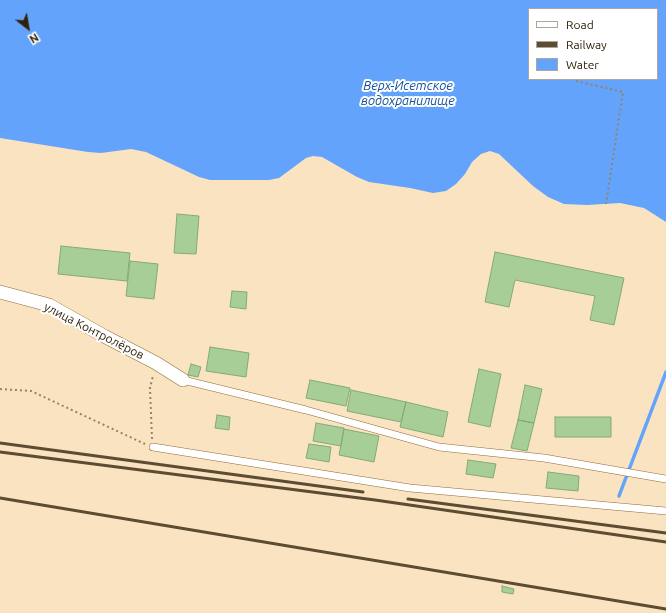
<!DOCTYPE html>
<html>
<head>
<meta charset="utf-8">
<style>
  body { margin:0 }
  #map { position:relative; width:666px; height:613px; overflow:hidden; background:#fae3c1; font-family:Ubuntu,sans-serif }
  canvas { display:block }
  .legend { position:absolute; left:528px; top:8px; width:130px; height:72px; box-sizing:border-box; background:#fff; border:1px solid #aca69d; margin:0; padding:5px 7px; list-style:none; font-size:12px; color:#2f2109 }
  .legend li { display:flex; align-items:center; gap:8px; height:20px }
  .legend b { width:20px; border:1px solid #aca69d }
  .north { position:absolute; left:8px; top:8px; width:40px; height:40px; -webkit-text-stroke:3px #fff; paint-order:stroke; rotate:149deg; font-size:11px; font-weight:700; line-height:16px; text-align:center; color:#2f2109 }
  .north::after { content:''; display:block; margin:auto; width:14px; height:18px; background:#2f2109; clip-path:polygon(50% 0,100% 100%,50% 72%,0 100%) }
</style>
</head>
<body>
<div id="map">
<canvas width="666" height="613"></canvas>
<ul class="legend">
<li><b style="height:5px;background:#fff"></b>Road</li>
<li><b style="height:5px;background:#5c4c32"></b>Railway</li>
<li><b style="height:11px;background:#63a3fb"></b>Water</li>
</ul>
<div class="north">N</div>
</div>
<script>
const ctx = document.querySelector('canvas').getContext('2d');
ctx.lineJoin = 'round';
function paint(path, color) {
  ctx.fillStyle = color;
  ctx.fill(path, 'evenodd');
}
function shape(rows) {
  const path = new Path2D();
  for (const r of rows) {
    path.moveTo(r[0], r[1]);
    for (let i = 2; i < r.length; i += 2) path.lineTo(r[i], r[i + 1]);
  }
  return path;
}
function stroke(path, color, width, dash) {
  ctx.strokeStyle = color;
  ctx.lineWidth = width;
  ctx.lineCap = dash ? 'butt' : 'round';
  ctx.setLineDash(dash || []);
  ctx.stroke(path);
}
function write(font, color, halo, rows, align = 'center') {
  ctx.font = font + ' Ubuntu,sans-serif';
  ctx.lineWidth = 4;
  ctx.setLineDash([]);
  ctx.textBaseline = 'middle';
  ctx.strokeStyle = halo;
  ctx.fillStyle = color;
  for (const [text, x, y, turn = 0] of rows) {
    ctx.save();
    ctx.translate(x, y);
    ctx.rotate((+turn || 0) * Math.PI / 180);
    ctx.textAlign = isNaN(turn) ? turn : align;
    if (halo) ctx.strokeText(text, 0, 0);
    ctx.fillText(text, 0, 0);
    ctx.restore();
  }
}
paint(shape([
  [0,0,666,0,666,222,644,208,620,203,587,205,564,204,548,197,533,186,499,154,490,151,481,154,472,162,465,174,456,184,446,191,433,193,410,188,369,182,357,177,322,157,313,156,306,158,279,178,269,180,210,180,199,177,146,152,131,149,101,153,88,152,0,138],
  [529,9,657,9,657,79,529,79]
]), '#63a3fb');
stroke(shape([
  [619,496,666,372]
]), '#63a3fb', 3.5);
const building = shape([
  [177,214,199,216,196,254,174,253,177,214],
  [61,246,130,253,127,281,58,274,61,246],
  [495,252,624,278,614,325,590,320,595,296,515,280,509,307,485,302,495,252],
  [130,261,158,264,154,299,126,296,130,261],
  [232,291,247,292,246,309,230,307,232,291],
  [210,347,249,353,246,377,206,371,210,347],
  [191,364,201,367,198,377,188,375,191,364],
  [479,369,501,374,490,427,468,422,479,369],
  [310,380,350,388,346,406,306,398,310,380],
  [525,385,542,389,534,423,518,420,525,385],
  [351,390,406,402,401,422,347,411,351,390],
  [406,402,448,412,443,437,400,427,406,402],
  [217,415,230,417,229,430,215,428,217,415],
  [555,417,611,417,611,437,555,437,555,417],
  [518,420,534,423,527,451,511,448,518,420],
  [316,423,344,428,341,446,313,441,316,423],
  [344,429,379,436,374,462,339,455,344,429],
  [309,444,331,447,329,462,306,458,309,444],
  [468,460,496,464,493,478,466,474,468,460],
  [548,472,579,476,578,491,546,488,548,472],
  [502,586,514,589,513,594,502,592,502,586]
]);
paint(building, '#a7ce97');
stroke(building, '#84aa74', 1);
const service = shape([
  [183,380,306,410,439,447,544,458,666,479],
  [153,447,410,488,666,511]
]);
const minor = shape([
  [0,292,49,305,104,336,156,363,183,380]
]);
stroke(service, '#906c34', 8);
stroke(minor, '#906c34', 14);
stroke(shape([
  [576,81,623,92,606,204],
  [0,389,31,391,145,444],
  [152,439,150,388,153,376]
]), '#968366', 2, [2, 3]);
stroke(service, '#fff', 7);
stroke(minor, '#fff', 13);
stroke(shape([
  [0,443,363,492],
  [0,452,375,500,666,542],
  [0,498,666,609],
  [408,499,666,533]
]), '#5c4c32', 3);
write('12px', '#2f2109', '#fff', [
  ["улица Контролёров",94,331,27]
]);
write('italic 13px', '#104f9d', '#fff', [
  ["Верх-Исетское",408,86],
  ["водохранилище",408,101]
]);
</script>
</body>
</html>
